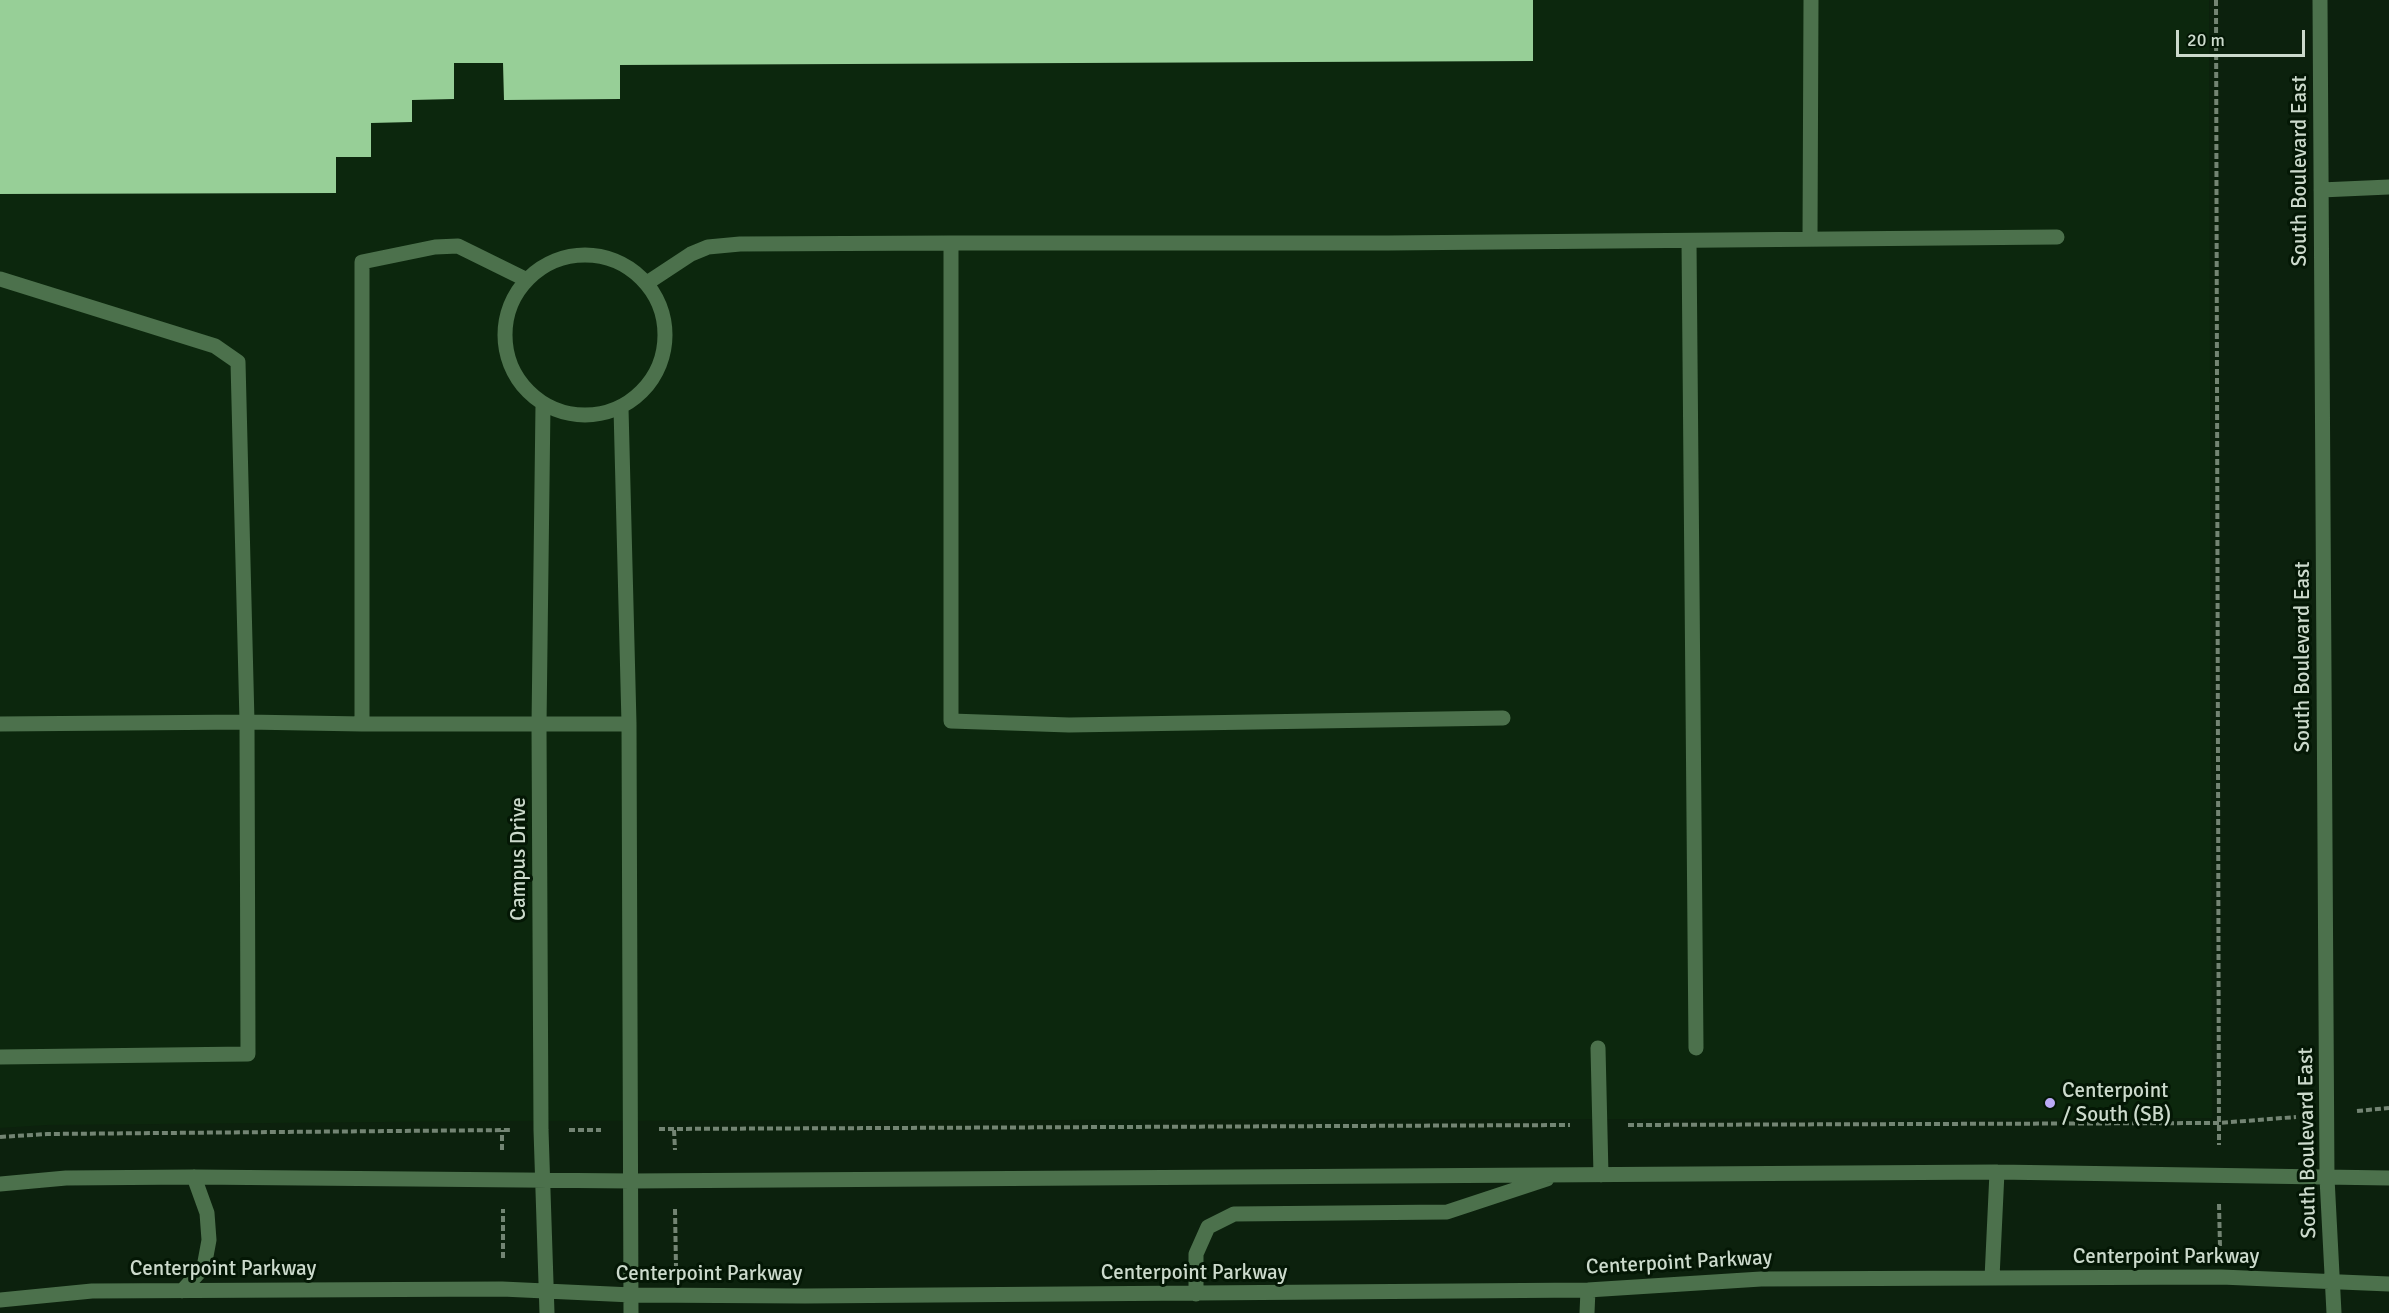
<!DOCTYPE html>
<html>
<head>
<meta charset="utf-8">
<style>
  body { margin:0 }
  #map { position:relative; width:2389px; height:1313px; overflow:hidden; background:#0c210d; font-family:Signika,sans-serif }
  canvas { display:block }
  .scale { position:absolute; left:2176px; top:30px; width:129px; height:27px; box-sizing:border-box; border:3px solid #ccdacc; border-top:0; padding-left:8px; font-size:18px; line-height:21px; white-space:nowrap; color:#ccdacc; -webkit-text-stroke:4px #041705; paint-order:stroke }
</style>
</head>
<body>
<div id="map">
<canvas width="2389" height="1313"></canvas>
<div class="scale">20 m</div>
</div>
<script>
const ctx = document.querySelector('canvas').getContext('2d');
ctx.lineJoin = 'round';
function paint(path, color) {
  ctx.fillStyle = color;
  ctx.fill(path, 'evenodd');
}
function shape(rows) {
  const path = new Path2D();
  for (const r of rows) {
    if (r.length === 3) {
      path.moveTo(r[0] + r[2], r[1]);
      path.arc(r[0], r[1], r[2], 0, 2 * Math.PI);
      continue;
    }
    path.moveTo(r[0], r[1]);
    for (let i = 2; i < r.length; i += 2) path.lineTo(r[i], r[i + 1]);
  }
  return path;
}
function stroke(path, color, width, dash) {
  ctx.strokeStyle = color;
  ctx.lineWidth = width;
  ctx.lineCap = dash ? 'butt' : 'round';
  ctx.setLineDash(dash || []);
  ctx.stroke(path);
}
function write(font, color, halo, rows, align = 'center') {
  ctx.font = font + ' Signika,sans-serif';
  ctx.lineWidth = 6;
  ctx.setLineDash([]);
  ctx.textBaseline = 'middle';
  ctx.strokeStyle = halo;
  ctx.fillStyle = color;
  for (const [text, x, y, turn = 0] of rows) {
    ctx.save();
    ctx.translate(x, y);
    ctx.rotate((+turn || 0) * Math.PI / 180);
    ctx.textAlign = isNaN(turn) ? turn : align;
    if (halo) ctx.strokeText(text, 0, 0);
    ctx.fillText(text, 0, 0);
    ctx.restore();
  }
}
paint(shape([
  [0,0,2209,0,2212,1118,497,1121,47,1125,0,1128]
]), '#0c270d');
paint(shape([
  [0,0,1533,0,1533,61,620,65,620,99,504,100,503,63,454,63,454,99,412,100,412,122,371,123,371,157,336,157,336,193,0,194]
]), '#97cf97');
stroke(shape([
  [2216,0,2219,1145],
  [2357,1111,2389,1108],
  [1628,1125,2219,1123,2296,1117],
  [659,1129,1570,1125],
  [569,1130,601,1130],
  [674,1130,675,1150],
  [0,1137,47,1134,511,1130],
  [502,1150,502,1130],
  [2219,1204,2220,1247],
  [675,1209,676,1267],
  [503,1258,503,1209]
]), '#738473', 4, [6, 3]);
stroke(shape([
  [2320,0,2327,1178,2334,1313],
  [2321,190,2389,187],
  [1810,239,1811,0],
  [1689,241,1696,1048],
  [585,335,80],
  [0,279,215,346,238,362,247,722,362,724,629,724],
  [647,283,691,254,708,247,740,244,951,243],
  [543,404,539,725,541,1130,547,1313],
  [621,408,629,724,631,1313],
  [1503,718,1069,725,951,721,951,243,1388,243,2057,237],
  [0,724,247,722,248,1054,0,1057],
  [362,724,362,262,435,247,458,246,527,280],
  [1598,1048,1601,1175],
  [0,1184,66,1178,194,1177,631,1181,1997,1172,2389,1178],
  [1992,1278,1997,1172],
  [182,1291,204,1267,209,1240,207,1213,194,1177],
  [1196,1294,1196,1254,1208,1227,1234,1214,1447,1212,1547,1179],
  [0,1300,92,1291,502,1289,632,1295,805,1296,1588,1290,1761,1279,2221,1277,2389,1284],
  [1587,1313,1588,1290]
]), '#4c714c', 15);
for (const [x, y, r, color] of [
  [2050,1103,6,"#bbaaf6"]
]) {
  const dot = new Path2D();
  dot.arc(x, y, r, 0, 2 * Math.PI);
  ctx.fillStyle = color;
  ctx.fill(dot);
  stroke(dot, '#041705', 2);
}
write('21px', '#ccdacc', '#041705', [
  ["South Boulevard East",2300,171,-90],
  ["South Boulevard East",2303,657,-90],
  ["Campus Drive",519,859,-90],
  ["South Boulevard East",2308,1143,-91],
  ["Centerpoint Parkway",2166,1257],
  ["Centerpoint Parkway",1679,1263,-3],
  ["Centerpoint Parkway",223,1269],
  ["Centerpoint Parkway",1194,1273],
  ["Centerpoint Parkway",709,1274]
]);
write('21px', '#ccdacc', '#041705', [
  ["Centerpoint",2062,1091],
  ["/ South (SB)",2062,1115]
], 'left');
</script>
</body>
</html>
